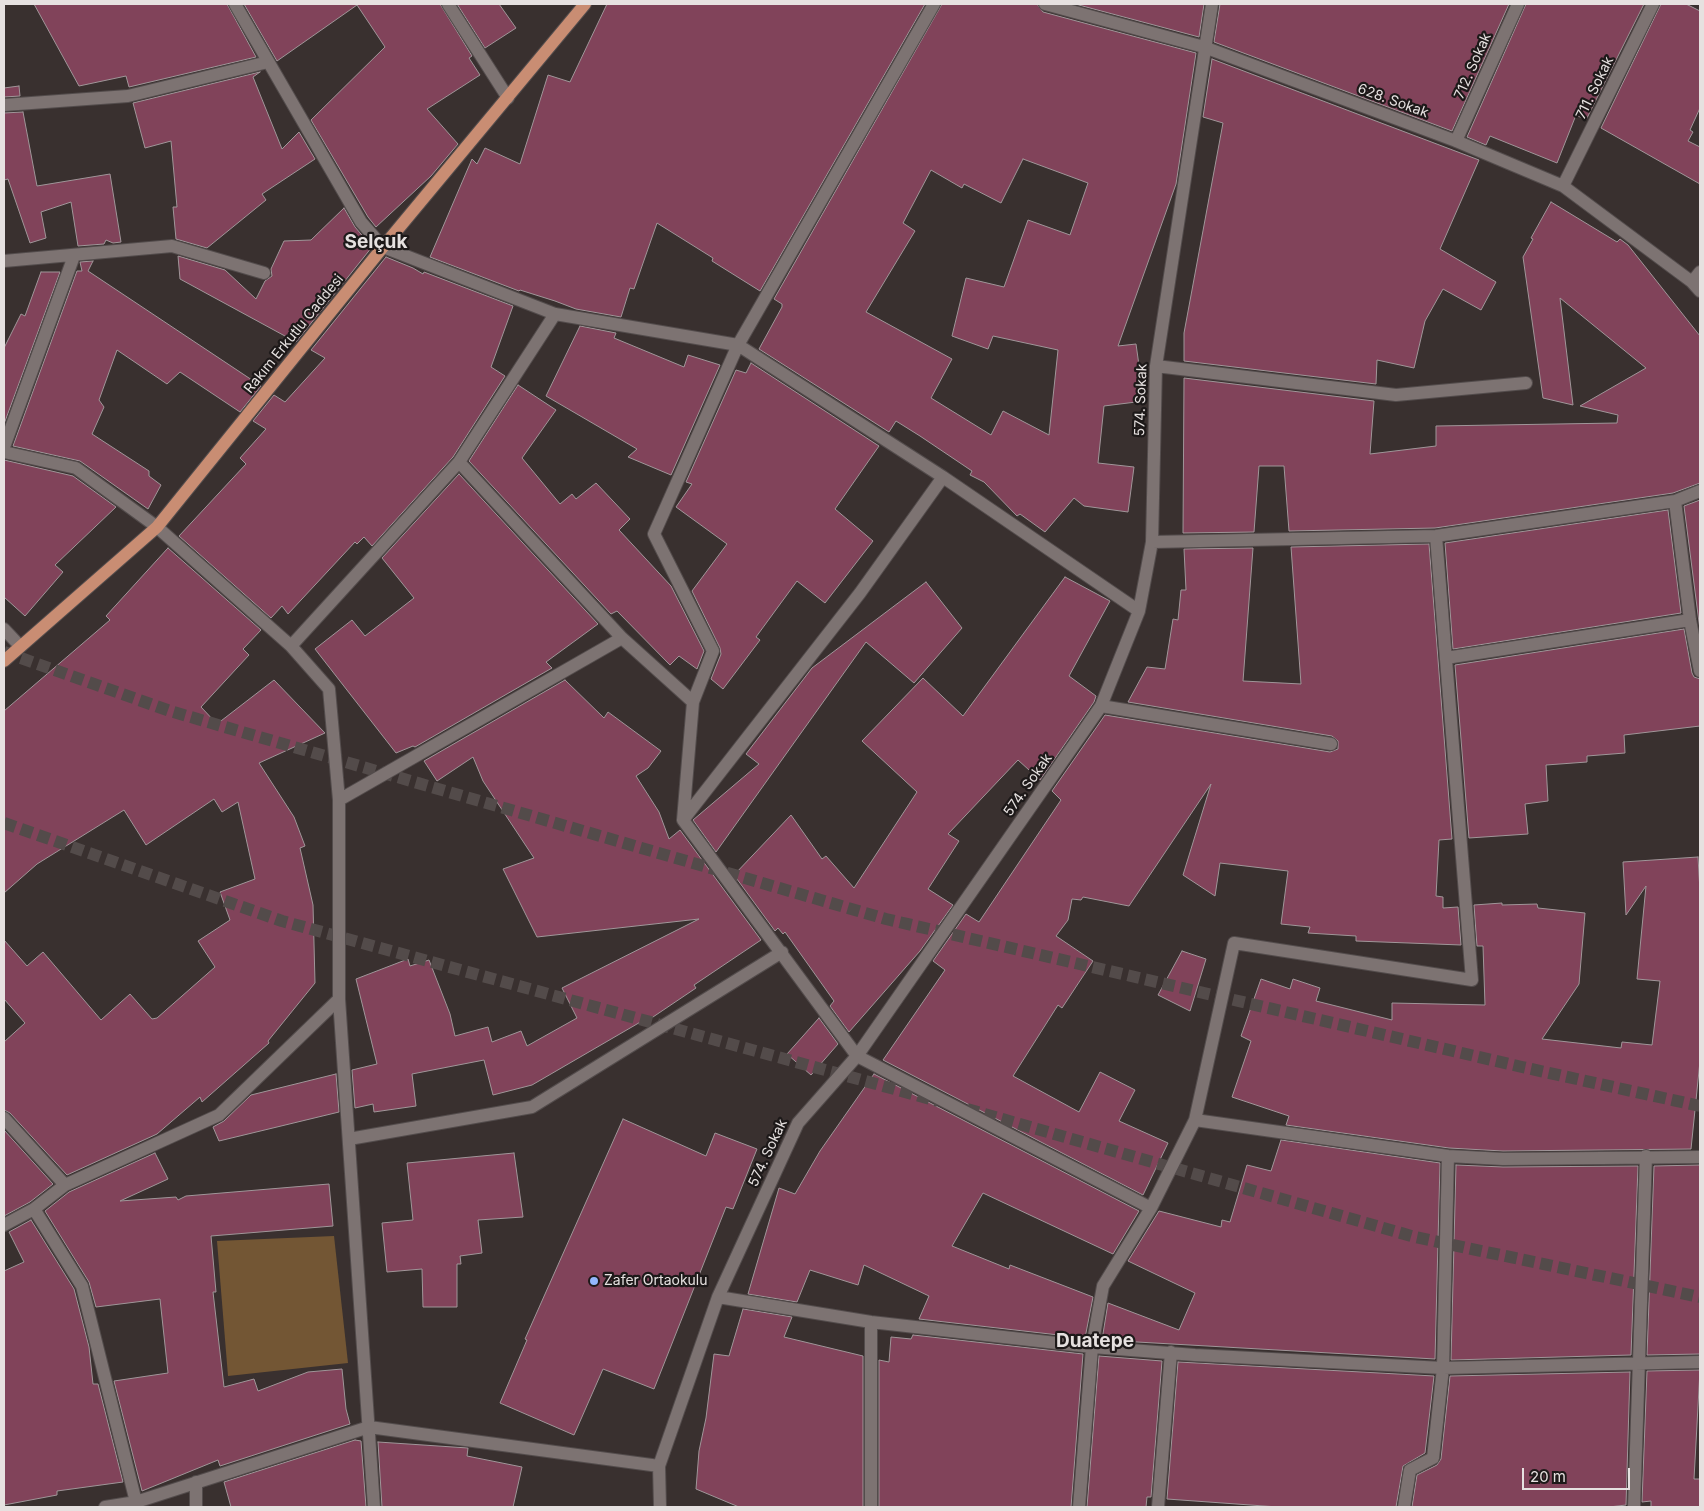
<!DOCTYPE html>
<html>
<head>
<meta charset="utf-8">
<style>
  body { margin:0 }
  #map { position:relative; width:1704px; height:1511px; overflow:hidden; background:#39302f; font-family:Inter,sans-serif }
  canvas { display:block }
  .frame { position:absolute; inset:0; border:5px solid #e6e1e0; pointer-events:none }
  .scale { position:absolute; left:1522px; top:1468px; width:108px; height:22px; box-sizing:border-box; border:2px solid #e6e1e0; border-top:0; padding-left:6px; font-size:15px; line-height:18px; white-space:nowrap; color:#e6e1e0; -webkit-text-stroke:4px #1d1919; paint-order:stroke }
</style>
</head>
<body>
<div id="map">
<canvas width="1704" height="1511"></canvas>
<div class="frame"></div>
<div class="scale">20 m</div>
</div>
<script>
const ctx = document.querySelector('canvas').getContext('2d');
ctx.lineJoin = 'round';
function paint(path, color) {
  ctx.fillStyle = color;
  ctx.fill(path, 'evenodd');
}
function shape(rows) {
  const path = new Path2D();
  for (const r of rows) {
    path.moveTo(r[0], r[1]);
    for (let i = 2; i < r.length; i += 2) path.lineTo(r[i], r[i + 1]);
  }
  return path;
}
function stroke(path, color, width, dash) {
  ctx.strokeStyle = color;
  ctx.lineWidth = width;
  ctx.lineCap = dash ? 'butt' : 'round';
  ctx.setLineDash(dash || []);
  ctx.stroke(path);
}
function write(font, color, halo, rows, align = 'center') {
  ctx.font = font + ' Inter,sans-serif';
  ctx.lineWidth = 4.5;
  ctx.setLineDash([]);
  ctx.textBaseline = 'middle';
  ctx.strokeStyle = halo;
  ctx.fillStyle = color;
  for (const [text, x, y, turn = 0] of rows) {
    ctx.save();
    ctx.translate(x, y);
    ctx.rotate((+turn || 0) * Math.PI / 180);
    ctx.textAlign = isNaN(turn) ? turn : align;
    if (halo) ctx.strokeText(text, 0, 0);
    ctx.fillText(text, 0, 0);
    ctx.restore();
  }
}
paint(shape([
  [334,1236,348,1363,228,1376,217,1241]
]), '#735634');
const building = shape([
  [34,4,227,4,256,57,129,87,126,76,79,86,34,4],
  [244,4,440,4,472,56,469,58,480,75,427,109,458,144,431,176,376,227,368,217,311,120,385,47,357,5,277,61,244,4],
  [457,4,499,4,516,28,485,48,457,4],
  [607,4,925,4,760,291,712,261,713,258,657,223,634,289,630,288,621,317,576,309,555,301,520,290,519,291,430,257,472,159,477,164,485,148,520,164,548,75,570,82,607,4],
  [942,4,1037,4,1043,12,1196,53,1176,184,1118,346,1136,344,1144,401,1104,406,1098,463,1134,467,1128,512,1084,506,1074,498,1045,532,1020,514,1017,516,984,482,970,475,972,471,920,436,896,421,889,432,759,349,782,307,782,304,774,299,942,4],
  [1023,159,1088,183,1070,235,1028,220,1004,287,966,278,952,336,988,349,993,336,1058,350,1049,435,1003,411,991,435,931,398,952,359,866,312,915,231,903,223,931,170,962,188,964,184,1001,203,1023,159],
  [1075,4,1204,4,1199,37,1075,4],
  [1220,4,1509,4,1452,131,1214,42,1220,4],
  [1526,4,1644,4,1586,120,1576,115,1557,163,1490,136,1486,145,1467,137,1526,4],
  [1661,4,1686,4,1700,11,1700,108,1690,130,1693,132,1688,141,1700,147,1700,184,1601,128,1661,4],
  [1212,59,1479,160,1440,249,1496,282,1481,310,1443,289,1425,321,1414,368,1377,360,1376,384,1184,361,1184,333,1223,123,1203,117,1212,59],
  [260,72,253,77,282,149,299,132,315,159,262,194,266,200,207,248,176,239,173,207,177,207,171,141,145,148,133,103,260,72],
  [19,86,20,96,4,97,4,88,19,86],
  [23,112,37,186,110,174,121,242,113,243,106,240,104,244,78,246,71,202,41,212,46,238,30,243,8,179,4,180,4,113,23,112],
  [1551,202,1617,242,1620,239,1628,245,1700,336,1700,483,1673,493,1435,528,1289,531,1284,466,1259,466,1254,532,1183,533,1184,378,1374,401,1370,454,1436,446,1436,426,1617,423,1618,415,1580,406,1646,368,1560,298,1573,405,1543,398,1523,257,1533,239,1531,238,1551,202],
  [344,208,355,227,372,247,296,342,180,279,178,256,225,270,256,299,265,281,272,276,271,269,284,241,311,240,344,208],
  [386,257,413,268,423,274,424,272,513,306,491,367,505,376,453,457,372,546,364,537,357,544,355,542,288,614,282,606,271,618,179,536,246,464,240,458,266,429,253,421,274,395,285,402,325,358,311,350,386,257],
  [93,261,88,271,261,386,240,412,180,372,167,384,117,350,99,400,104,407,92,434,149,471,149,476,161,485,148,509,80,461,13,446,77,271,82,271,80,262,93,261],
  [41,272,60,272,4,424,4,348,21,314,25,316,41,272],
  [580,326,616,333,614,338,684,367,688,355,720,365,671,475,628,457,637,449,546,396,580,326],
  [751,363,879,446,835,509,873,541,825,603,797,581,756,637,760,640,723,689,711,679,721,654,720,648,692,591,727,544,676,507,692,484,686,482,736,370,746,373,751,363],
  [518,385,556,410,522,458,560,504,572,494,576,499,596,483,630,519,619,530,671,586,704,651,697,669,679,656,670,665,617,611,611,614,469,461,518,385],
  [4,460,73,476,116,507,55,565,63,572,25,616,4,597,4,460],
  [459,474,598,624,546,662,552,668,415,747,413,746,396,753,315,649,352,620,365,636,414,598,382,558,459,474],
  [1700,500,1700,630,1684,506,1700,500],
  [1668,510,1681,613,1453,649,1445,543,1668,510],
  [1429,544,1452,839,1439,840,1436,896,1443,897,1443,908,1458,907,1461,945,1356,941,1356,936,1308,933,1310,927,1281,924,1288,871,1220,863,1215,896,1183,875,1211,784,1129,906,1083,897,1081,900,1072,899,1068,920,1056,936,1093,961,1062,1008,1058,1005,1013,1076,1079,1112,1100,1072,1135,1090,1119,1121,1168,1143,1143,1195,883,1060,945,970,933,961,966,914,979,922,1061,800,1052,791,1105,715,1330,752,1338,749,1338,741,1332,736,1128,702,1147,667,1165,669,1173,619,1178,620,1181,590,1186,590,1184,549,1253,548,1243,681,1301,684,1291,547,1429,544],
  [168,548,261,630,243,649,249,655,201,707,217,724,274,680,325,733,259,763,294,817,305,846,300,848,313,905,315,983,268,1041,269,1043,202,1102,200,1097,157,1134,67,1175,10,1113,4,1110,4,1042,25,1023,4,999,4,940,27,966,43,952,101,1020,130,994,152,1019,157,1018,215,967,198,941,230,920,220,892,255,879,238,802,222,812,214,799,146,845,124,810,37,864,4,893,4,711,110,620,106,616,168,548],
  [1065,577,1110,601,1069,676,1096,696,1094,702,1040,780,1018,760,948,834,959,841,928,889,953,905,920,951,849,1032,830,1006,834,1001,785,932,783,934,778,928,775,931,734,875,791,815,822,859,826,856,854,888,917,792,862,741,923,678,963,716,1065,577],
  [926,582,962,628,914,683,866,642,716,852,693,820,759,764,746,754,812,668,926,582],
  [1684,629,1692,673,1694,677,1700,679,1700,726,1624,735,1625,753,1587,756,1587,762,1546,765,1548,801,1525,804,1528,834,1469,838,1455,665,1684,629],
  [565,680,604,718,608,712,661,751,648,768,636,776,659,812,669,839,680,830,761,940,694,985,696,988,650,1019,649,1017,532,1085,493,1095,484,1060,412,1074,416,1106,374,1112,373,1104,355,1108,352,1070,377,1064,356,979,408,959,410,966,429,960,450,1014,455,1036,488,1027,492,1042,521,1031,527,1046,577,1018,562,988,699,919,537,937,503,869,534,858,483,781,473,757,437,781,424,761,565,680],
  [1698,857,1700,891,1700,1061,1691,1149,1503,1151,1449,1148,1286,1125,1289,1116,1232,1097,1251,1041,1241,1036,1261,979,1290,989,1293,979,1320,988,1316,1001,1392,1020,1392,1003,1485,1005,1483,946,1477,946,1474,905,1502,903,1502,905,1537,904,1538,908,1585,913,1579,984,1542,1039,1621,1048,1622,1042,1652,1045,1660,981,1637,979,1646,886,1626,915,1623,862,1698,857],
  [1182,951,1206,959,1190,1011,1158,995,1182,951],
  [819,1018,838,1044,811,1075,787,1054,819,1018],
  [336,1074,339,1112,219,1141,213,1127,224,1121,251,1095,336,1074],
  [874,1074,1139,1211,1113,1254,983,1193,952,1246,1009,1269,1010,1265,1093,1297,1085,1338,919,1319,929,1296,864,1265,858,1285,810,1270,797,1302,748,1294,779,1188,795,1194,820,1151,874,1074],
  [623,1119,706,1156,715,1133,757,1149,733,1209,726,1207,654,1389,603,1369,574,1435,500,1403,527,1340,525,1339,623,1119],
  [4,1130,53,1184,30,1202,4,1216,4,1130],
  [1281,1140,1440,1163,1435,1359,1102,1340,1108,1303,1179,1330,1195,1293,1128,1261,1159,1211,1221,1227,1222,1220,1230,1222,1247,1165,1271,1171,1281,1140],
  [155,1153,168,1179,120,1201,176,1197,178,1200,186,1196,329,1184,333,1226,211,1236,216,1292,213,1292,224,1387,254,1379,258,1391,308,1372,342,1369,346,1409,350,1424,220,1466,218,1460,142,1491,114,1381,168,1373,160,1299,96,1307,89,1282,45,1211,69,1192,155,1153],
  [514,1153,523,1217,478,1220,482,1253,460,1256,461,1264,457,1264,457,1307,423,1307,422,1269,387,1272,382,1223,413,1220,407,1163,514,1153],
  [1456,1165,1503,1167,1638,1166,1631,1355,1451,1360,1456,1165],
  [1700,1165,1700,1354,1647,1355,1654,1166,1700,1165],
  [31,1220,74,1289,89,1347,93,1384,98,1384,123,1482,57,1491,57,1495,4,1505,4,1271,24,1262,9,1232,31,1220],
  [743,1309,792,1317,784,1337,863,1356,863,1507,739,1507,696,1489,699,1451,706,1418,714,1354,729,1356,743,1309],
  [913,1335,1083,1354,1071,1507,879,1507,879,1360,889,1362,891,1337,911,1339,913,1335],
  [1099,1356,1162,1361,1151,1497,1147,1497,1146,1507,1087,1507,1099,1356],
  [1178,1362,1434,1376,1425,1453,1403,1466,1396,1507,1278,1507,1167,1499,1178,1362],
  [1700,1370,1694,1479,1700,1479,1700,1507,1651,1507,1651,1501,1642,1502,1647,1371,1700,1370],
  [1630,1372,1626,1505,1609,1507,1412,1507,1417,1475,1437,1465,1441,1459,1450,1376,1630,1372],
  [355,1440,361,1441,366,1507,231,1507,224,1482,355,1440],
  [378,1442,468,1448,467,1456,522,1467,513,1507,382,1507,378,1442]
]);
paint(building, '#81435a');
stroke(building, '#a09699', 1);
stroke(shape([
  [4,652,170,711,886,919,1522,1067,1700,1106],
  [4,823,282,921,938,1101],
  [967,1109,1415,1237,1700,1297]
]), '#534b4a', 12, [12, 6]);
const minor = shape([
  [235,4,361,222,383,247,555,314,738,345,943,477,1139,611],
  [448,4,508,98],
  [1045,4,1204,47,1456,141,1563,186,1692,282,1700,291],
  [4,105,128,96,268,62],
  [1456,141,1518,4],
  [1563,186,1653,4],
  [4,261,172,246,264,273],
  [1692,282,1700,272],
  [1156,366,1396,395,1526,383],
  [4,447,74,256],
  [4,452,76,468,157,527,291,646,329,689,339,800,339,999,374,1507],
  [459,462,622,638,693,702,683,820,857,1056,1151,1208],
  [1675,501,1690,620,1700,671],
  [1152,542,1436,536,1675,501,1700,491],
  [4,629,20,646],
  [291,646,459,462,555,314],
  [1446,658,1690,620],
  [693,702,713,651,654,534,738,345,934,4],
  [1101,706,1331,744],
  [339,800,622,638],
  [683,820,860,593,943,477],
  [4,1118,65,1185],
  [1195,1120,1448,1156,1503,1159,1700,1157],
  [349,1139,532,1107,782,952],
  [34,1209,82,1286,136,1502],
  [4,1225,34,1209,65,1185,219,1115,339,999],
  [718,1297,871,1322,1092,1347,1195,1355,1443,1368,1700,1362],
  [105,1507,136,1502,369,1427,659,1466],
  [196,1507,196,1482],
  [660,1507,659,1466,718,1297,798,1123,857,1056,1101,706,1139,611,1152,542,1156,366,1212,4],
  [871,1507,871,1322],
  [1079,1507,1092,1347,1103,1286,1151,1208,1195,1120,1234,943,1472,980,1436,536],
  [1158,1507,1171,1352],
  [1404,1507,1410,1470,1433,1458,1443,1368,1448,1156],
  [1634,1507,1646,1156]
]);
const major = shape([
  [4,661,157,527,383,247,585,4]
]);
stroke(minor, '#534c4c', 14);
stroke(major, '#534c4c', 14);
stroke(minor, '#7d7372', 12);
stroke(major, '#c98d73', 12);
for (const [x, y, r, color] of [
  [594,1281,5,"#93b7fd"]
]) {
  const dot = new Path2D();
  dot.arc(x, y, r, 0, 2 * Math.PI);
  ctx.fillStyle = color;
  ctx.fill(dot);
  stroke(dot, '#1d1919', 2);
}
write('14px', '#e6e1e0', '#1d1919', [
  ["712. Sokak",1473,66,-66],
  ["711. Sokak",1595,88,-64],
  ["628. Sokak",1393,101,20],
  ["Rakım Erkutlu Caddesi",294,334,-51],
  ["574. Sokak",1141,400,-88],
  ["574. Sokak",1028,785,-55],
  ["574. Sokak",768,1153,-65]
]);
write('14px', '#e6e1e0', '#1d1919', [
  ["Zafer Ortaokulu",604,1281]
], 'left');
write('bold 19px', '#e6e1e0', '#1d1919', [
  ["Selçuk",376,242],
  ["Duatepe",1095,1341]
]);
</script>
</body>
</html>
